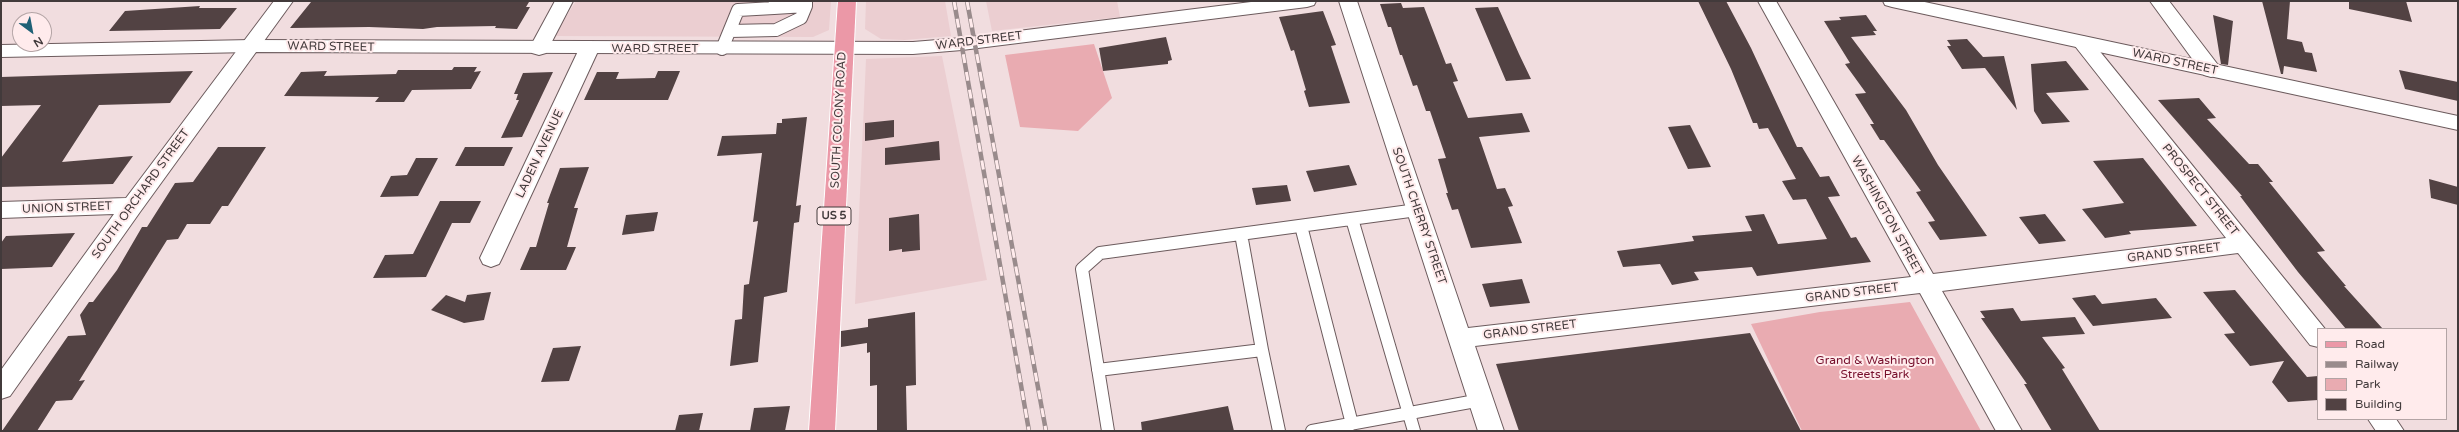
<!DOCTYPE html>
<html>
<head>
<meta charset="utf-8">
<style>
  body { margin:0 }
  #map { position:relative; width:2459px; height:432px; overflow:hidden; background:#f1dddf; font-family:"Varela Round",sans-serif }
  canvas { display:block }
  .frame { position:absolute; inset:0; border:2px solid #423a3b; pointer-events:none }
  .legend { position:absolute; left:2317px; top:328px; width:130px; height:92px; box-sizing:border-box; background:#ffebec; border:1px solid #b3a4a5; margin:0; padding:5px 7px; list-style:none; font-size:12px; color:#423a3b }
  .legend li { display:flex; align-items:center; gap:8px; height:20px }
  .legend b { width:20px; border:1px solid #b3a4a5 }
  .north { position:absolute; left:12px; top:12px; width:40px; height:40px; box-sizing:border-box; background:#ffebec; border:1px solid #b3a4a5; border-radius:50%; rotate:148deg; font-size:11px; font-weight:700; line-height:16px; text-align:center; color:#423a3b }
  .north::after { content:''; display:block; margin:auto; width:14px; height:18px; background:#206176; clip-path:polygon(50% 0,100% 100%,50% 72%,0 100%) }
</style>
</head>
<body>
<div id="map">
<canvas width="2459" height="432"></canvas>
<div class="frame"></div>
<ul class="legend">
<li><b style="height:5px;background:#eb98a7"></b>Road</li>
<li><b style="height:5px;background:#998b8c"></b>Railway</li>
<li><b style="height:11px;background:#e9abb1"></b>Park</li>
<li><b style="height:11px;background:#524243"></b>Building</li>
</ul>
<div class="north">N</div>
</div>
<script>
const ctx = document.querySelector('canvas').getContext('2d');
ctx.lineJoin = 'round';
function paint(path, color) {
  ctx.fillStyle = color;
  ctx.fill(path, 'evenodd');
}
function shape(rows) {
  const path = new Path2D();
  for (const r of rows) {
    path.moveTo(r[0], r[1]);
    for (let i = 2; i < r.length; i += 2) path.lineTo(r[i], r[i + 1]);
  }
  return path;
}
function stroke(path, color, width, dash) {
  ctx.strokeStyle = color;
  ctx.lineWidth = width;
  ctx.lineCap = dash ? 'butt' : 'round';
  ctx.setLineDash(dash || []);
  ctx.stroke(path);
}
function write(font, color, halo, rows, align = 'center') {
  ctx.font = font + ' "Varela Round",sans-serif';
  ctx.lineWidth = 4;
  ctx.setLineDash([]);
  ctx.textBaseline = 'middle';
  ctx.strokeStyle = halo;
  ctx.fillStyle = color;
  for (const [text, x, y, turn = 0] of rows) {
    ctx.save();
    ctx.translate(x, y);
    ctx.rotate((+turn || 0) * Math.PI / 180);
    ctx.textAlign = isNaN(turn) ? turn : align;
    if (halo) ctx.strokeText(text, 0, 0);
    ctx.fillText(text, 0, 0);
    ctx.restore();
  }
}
paint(shape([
  [576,1,831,1,829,30,813,37,554,36],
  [866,1,945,1,951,36,905,40,881,39,865,29],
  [986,1,1117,1,1120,17,992,31],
  [942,56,987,280,855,304,866,59]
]), '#ebced1');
paint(shape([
  [1094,44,1112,98,1078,131,1020,127,1005,55],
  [1910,302,1981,431,1802,431,1751,324,1820,312]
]), '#e9abb1');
paint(shape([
  [498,1,529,2,526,7,530,7,517,29,495,28,496,26,437,27,423,29,369,27,290,28,311,2],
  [1698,1,1726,1,1751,48,1797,147,1802,147,1820,177,1829,176,1840,196,1828,197,1851,238,1856,237,1871,262,1757,276,1752,267,1694,272,1699,280,1672,285,1660,264,1623,267,1617,251,1694,241,1692,236,1752,231,1745,216,1764,214,1778,244,1827,239,1806,199,1793,200,1782,181,1796,179,1768,128,1759,129,1757,123,1753,123,1731,69],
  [2262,1,2290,1,2287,39,2302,42,2305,52,2312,53,2317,72,2284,66,2283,74,2281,74],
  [2349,1,2406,1,2412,22,2349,9],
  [1401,3,1403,8,1424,7,1446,64,1451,63,1458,81,1453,82,1468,118,1522,113,1530,132,1479,137,1497,189,1505,188,1513,206,1508,207,1522,243,1471,248,1458,209,1452,210,1446,193,1448,193,1438,159,1446,158,1430,111,1426,111,1417,85,1413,86,1402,55,1400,55,1391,27,1388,27,1380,4],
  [200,6,199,8,237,8,220,29,109,31,125,11],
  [1498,7,1519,54,1531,79,1506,81,1475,8],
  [1323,11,1336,45,1331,46,1350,103,1309,107,1304,91,1306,90,1294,50,1291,51,1279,17],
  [1866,15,1877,31,1873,31,1876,35,1851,37,1906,110,1938,165,1987,236,1940,240,1928,222,1935,221,1916,192,1921,191,1884,140,1880,140,1870,124,1874,124,1855,94,1866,93,1845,64,1850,63,1824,21,1841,20,1839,17],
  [2213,15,2233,21,2228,65,2221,64],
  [1166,37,1172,60,1168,61,1168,64,1103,71,1099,48],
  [1967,39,1983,57,2004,56,2017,110,1985,68,1962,69,1947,46,1951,46,1947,40],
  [2066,61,2089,90,2046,93,2070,122,2042,124,2034,111,2031,64],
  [454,67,477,67,474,72,481,71,471,89,412,90,404,102,375,102,379,97,284,96,301,72,327,71,324,76,396,74,398,70,452,70],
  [2399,70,2458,82,2458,101,2405,89],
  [193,71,170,103,99,105,62,162,133,156,113,184,1,187,1,158,41,105,1,106,1,77],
  [658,71,680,71,668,100,584,100,597,72,619,72,616,79,655,78],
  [553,72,522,137,501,138,519,100,516,100,518,94,514,94,523,73],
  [2199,98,2216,118,2207,119,2249,164,2258,164,2273,182,2269,182,2325,251,2317,252,2346,286,2344,286,2383,329,2346,329,2298,272,2240,196,2242,196,2158,100],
  [807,117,796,206,801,205,799,222,794,223,787,292,764,297,758,362,730,366,735,320,742,319,744,285,749,284,758,221,753,222,762,153,717,156,722,136,776,134,777,123,782,123,782,119],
  [894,120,894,137,865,141,865,123],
  [1690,125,1711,167,1688,169,1668,127],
  [939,141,940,160,885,165,885,148],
  [218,147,266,147,228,206,222,206,210,224,187,224,178,239,167,240,79,381,85,380,72,400,56,401,37,431,2,431,68,336,86,335,80,315,89,302,93,302,117,270,142,227,147,227,175,183,193,182],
  [465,147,513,147,504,166,455,166],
  [416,158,438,158,418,196,380,197,391,176,407,175],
  [2143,158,2197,226,2129,231,2131,234,2105,238,2082,209,2124,203,2093,161],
  [1349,165,1357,185,1314,192,1306,171],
  [589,167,574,208,578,208,567,247,576,247,566,270,520,270,530,247,536,247,549,203,547,203,560,168],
  [2429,179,2458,187,2458,205,2431,198],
  [1287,185,1291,201,1256,205,1252,188],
  [440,201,481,201,470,223,452,223,426,277,373,278,385,255,413,254],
  [658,212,654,231,622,235,626,215],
  [919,214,920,250,902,252,902,249,889,251,889,218],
  [2045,214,2066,241,2039,244,2019,217],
  [75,233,52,267,1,269,1,243,6,236],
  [1522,279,1530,303,1490,307,1482,284],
  [2235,290,2307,377,2318,376,2318,400,2288,402,2272,382,2284,361,2250,366,2224,334,2235,333,2203,292],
  [491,292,484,320,464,323,431,310,446,295,465,302,467,295],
  [2095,295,2102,304,2156,298,2172,318,2093,326,2072,298],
  [2013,308,2021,321,2075,317,2085,334,2042,337,2065,368,2062,369,2100,431,2052,431,2024,384,2027,384,1981,318,1985,318,1980,311],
  [915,312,916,385,906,386,907,431,877,431,877,385,870,386,870,352,867,353,867,343,841,347,841,331,868,327,868,319],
  [1750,333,1801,431,1519,431,1496,364],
  [581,346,569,381,541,382,553,348],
  [790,406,785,431,750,431,754,408],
  [1228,406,1234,431,1142,431,1141,422],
  [703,413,699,431,675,431,679,415]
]), '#524243');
const lane = shape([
  [774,8,806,6,806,1],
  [730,31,776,30,801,18,806,6],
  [722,49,738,10,774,8,775,1],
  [1352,219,1414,431],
  [1301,226,1352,424],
  [1241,234,1262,350],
  [1098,370,1262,350,1279,431],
  [1108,431,1082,269,1100,253,1417,210],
  [1312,431,1481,400]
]);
const street = shape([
  [274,1,293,1,140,212,10,396,1,399,1,370,114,214,1,218,1,202,126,198,274,1],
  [555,1,573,1,546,53,539,55,532,53,529,49,555,1],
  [1339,1,1357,1,1468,328,1911,277,1758,1,1776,1,1933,274,2226,238,2075,46,2072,42,2075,38,2082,36,2089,38,2325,329,2318,329,2318,347,2310,345,2238,253,1942,291,2022,431,1996,431,1920,293,1475,346,1504,431,1478,431,1339,1],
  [2150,1,2169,1,2218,65,2221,70,2218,75,2211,77,2204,75,2150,1],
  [589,43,596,45,599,49,502,258,499,264,491,267,483,264,480,258,579,49,582,45,589,43],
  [2368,419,2396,419,2404,431,2376,431,2368,419]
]);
const secondary = shape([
  [1259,1,1316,1,1314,5,1307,7,962,50,913,54,251,52,1,57,1,45,251,40,913,42,962,38,1259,1],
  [1883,1,1920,1,2458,116,2458,130,1892,7,1885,5,1883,1]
]);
const primary = shape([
  [838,1,856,1,835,431,809,431,838,1]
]);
stroke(lane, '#6c5b5d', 14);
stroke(street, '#6c5b5d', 2);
stroke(secondary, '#6c5b5d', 2);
stroke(primary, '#fff', 2);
stroke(lane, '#fff', 12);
paint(street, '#fff');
paint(secondary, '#fff');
paint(primary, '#eb98a7');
const rail = shape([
  [954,1,1029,431],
  [967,1,1046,431]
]);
stroke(rail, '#998b8c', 4.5);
stroke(rail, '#ffebec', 3, [9]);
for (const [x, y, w] of [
  [834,216,34]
]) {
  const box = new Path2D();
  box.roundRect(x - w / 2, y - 9, w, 18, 3);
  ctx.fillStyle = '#ffebec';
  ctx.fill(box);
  stroke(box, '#423a3b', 1);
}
write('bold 11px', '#423a3b', null, [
  ["US 5",834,216]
]);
write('12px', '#423a3b', '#ffebec', [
  ["WARD STREET",979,41,-7],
  ["WARD STREET",331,47,1],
  ["WARD STREET",655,49],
  ["WARD STREET",2175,62,12],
  ["SOUTH COLONY ROAD",839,120,-87],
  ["LADEN AVENUE",540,154,-65],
  ["PROSPECT STREET",2200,190,51],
  ["SOUTH ORCHARD STREET",141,194,-54],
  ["UNION STREET",67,208,-2],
  ["SOUTH CHERRY STREET",1419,216,71],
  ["WASHINGTON STREET",1887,216,61],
  ["GRAND STREET",2174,253,-7],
  ["GRAND STREET",1852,293,-7],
  ["GRAND STREET",1530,330,-7]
]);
write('12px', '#760e2b', '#ffebec', [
  ["Grand & Washington",1875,361],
  ["Streets Park",1875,375]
]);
</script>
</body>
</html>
